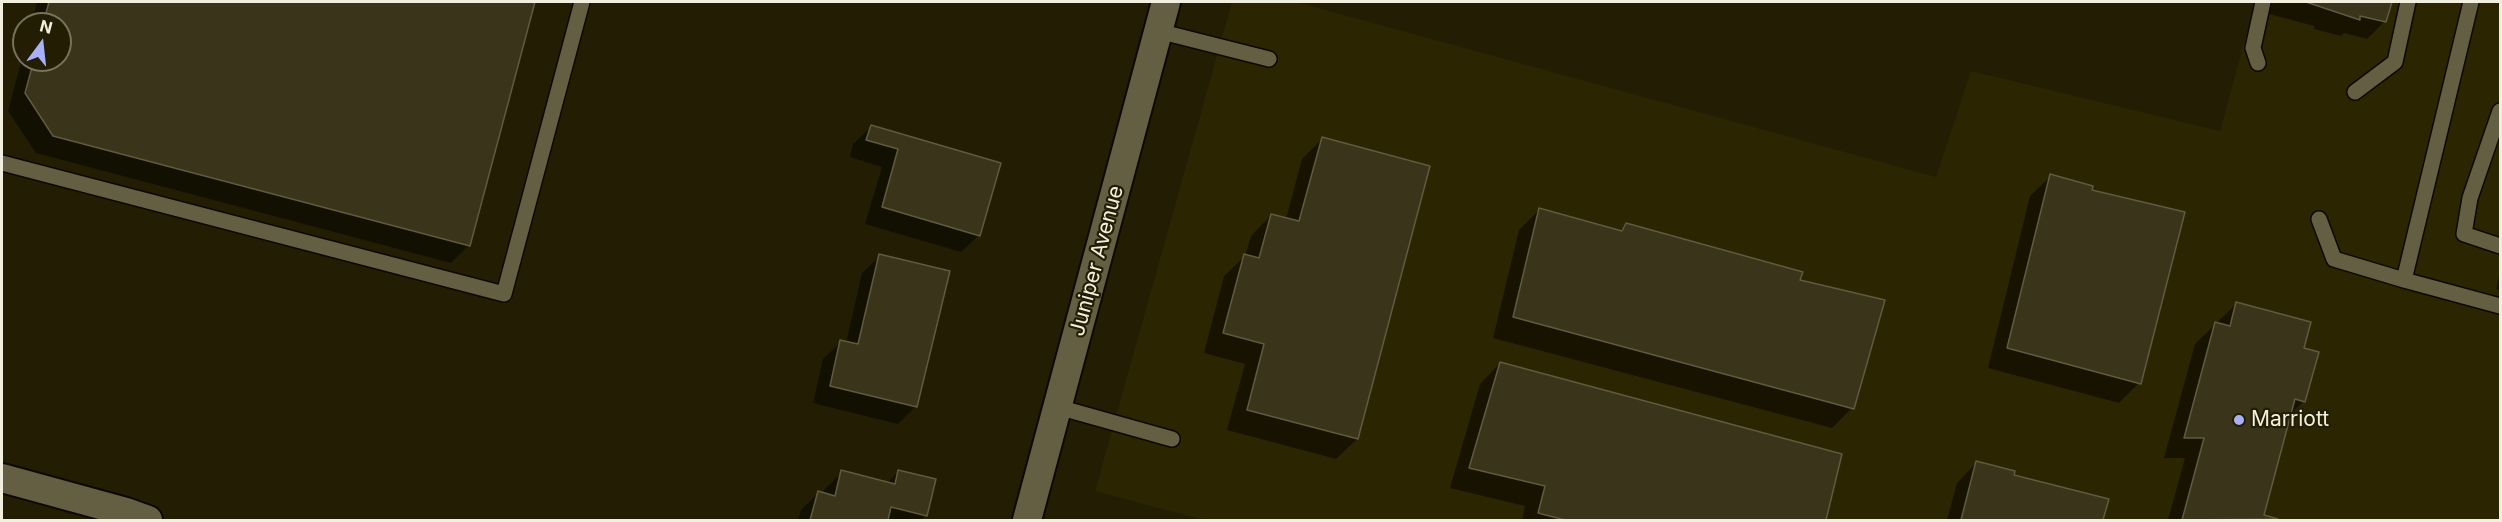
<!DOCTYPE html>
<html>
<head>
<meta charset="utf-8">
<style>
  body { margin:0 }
  #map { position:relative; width:2502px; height:522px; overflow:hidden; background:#231e03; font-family:Inter,sans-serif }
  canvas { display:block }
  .frame { position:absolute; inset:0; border:3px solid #f2efde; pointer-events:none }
  .north { position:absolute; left:12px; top:12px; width:60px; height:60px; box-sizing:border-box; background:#231e03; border:2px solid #76725b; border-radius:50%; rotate:15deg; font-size:16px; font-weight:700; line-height:24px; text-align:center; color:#f2efde }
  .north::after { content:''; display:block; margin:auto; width:21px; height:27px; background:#a8b0fc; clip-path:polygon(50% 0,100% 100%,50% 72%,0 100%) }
</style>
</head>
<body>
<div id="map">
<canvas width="2502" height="522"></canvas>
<div class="frame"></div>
<div class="north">N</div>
</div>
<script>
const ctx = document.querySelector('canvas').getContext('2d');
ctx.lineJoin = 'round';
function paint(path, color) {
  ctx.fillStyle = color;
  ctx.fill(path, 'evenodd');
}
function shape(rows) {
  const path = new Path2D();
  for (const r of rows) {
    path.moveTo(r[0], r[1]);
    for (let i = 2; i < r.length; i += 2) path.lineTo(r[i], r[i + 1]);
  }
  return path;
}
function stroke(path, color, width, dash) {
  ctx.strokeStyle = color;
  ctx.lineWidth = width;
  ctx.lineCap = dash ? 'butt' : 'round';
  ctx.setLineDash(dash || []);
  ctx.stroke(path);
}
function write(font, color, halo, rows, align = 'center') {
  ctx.font = font + ' Inter,sans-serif';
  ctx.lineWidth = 4.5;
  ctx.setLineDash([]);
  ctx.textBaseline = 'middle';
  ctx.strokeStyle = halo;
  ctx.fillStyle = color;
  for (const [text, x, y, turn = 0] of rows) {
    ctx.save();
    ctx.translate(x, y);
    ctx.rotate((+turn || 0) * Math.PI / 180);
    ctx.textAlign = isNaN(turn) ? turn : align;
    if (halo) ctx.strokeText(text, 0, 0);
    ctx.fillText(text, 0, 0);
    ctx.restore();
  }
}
paint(shape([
  [1232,2,1296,2,1936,177,1971,71,2220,131,2255,2,2500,2,2500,520,1204,520,1095,491]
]), '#2c2501');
paint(shape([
  [37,2,533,2,469,245,451,263,36,153,8,111,24,51,24,60,60,60,60,24,31,24],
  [2273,2,2390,2,2384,22,2367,39,2344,33,2341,36,2314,29,2314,26,2269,14],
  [871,127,999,164,979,235,961,252,865,224,882,167,850,157,853,144],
  [1322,139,1357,439,1336,459,1227,430,1245,364,1204,353,1224,276,1245,256,1251,236,1271,215,1286,219,1302,159],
  [2051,176,2139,383,2119,403,1988,368,2030,196],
  [1539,210,1619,232,1626,225,1798,281,1852,408,1832,428,1493,338,1519,230],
  [880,256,916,406,898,424,813,403,823,359,841,342,846,343,862,273],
  [2500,273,2500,290,2496,289],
  [2237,303,2302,349,2304,401,2289,416,2262,516,2276,520,2168,520,2185,458,2164,458,2195,344],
  [1500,363,1840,455,1824,520,1522,520,1525,506,1450,488,1480,384],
  [1977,462,2012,476,2107,500,2102,520,1947,520,1957,483],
  [899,471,926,515,920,520,798,520,801,510,818,493,823,494,824,490,842,472,887,483]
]), '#0007');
const building = shape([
  [49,2,535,2,470,246,53,136,25,93,34,60,60,60,60,24,43,24,49,2],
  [2306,2,2392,2,2386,22,2360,16,2360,20,2306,2],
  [871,125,1001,163,980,236,882,207,898,149,866,140,871,125],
  [1322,137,1430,166,1358,439,1247,410,1264,344,1223,333,1244,254,1259,258,1271,214,1299,221,1322,137],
  [2050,174,2093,186,2092,190,2185,212,2141,384,2007,348,2050,174],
  [1539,208,1622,231,1626,223,1803,272,1800,280,1885,300,1854,409,1513,317,1539,208],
  [879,254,950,271,917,407,830,386,840,340,858,344,879,254],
  [2236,302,2311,322,2304,348,2319,352,2305,402,2295,399,2264,515,2278,519,2182,520,2204,438,2184,438,2215,322,2230,326,2236,302],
  [1500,362,1842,454,1826,520,1829,520,1565,520,1538,513,1545,486,1469,468,1500,362],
  [1976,461,2015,471,2014,475,2109,499,2103,520,1961,520,1976,461],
  [841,470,895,484,898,470,936,479,927,516,891,507,888,520,810,520,818,491,835,496,841,470]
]);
paint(building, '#3a351a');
stroke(building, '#605a3e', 1.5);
const lane = shape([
  [2471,2,2404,280,2500,306],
  [1158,31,1269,59],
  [2258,63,2253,48,2263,2],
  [2355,92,2395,62,2408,2],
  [2500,111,2470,198,2464,234,2500,246],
  [2,163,504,294,582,2],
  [2319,219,2334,259,2404,280],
  [1058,407,1172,439]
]);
const street = shape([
  [2,478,126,512,148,520],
  [1027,520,1166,2]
]);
stroke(lane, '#0d0800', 18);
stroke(street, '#0d0800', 32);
stroke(lane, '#645e42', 15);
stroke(street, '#645e42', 28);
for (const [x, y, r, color] of [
  [2239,420,6,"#a8b0fc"]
]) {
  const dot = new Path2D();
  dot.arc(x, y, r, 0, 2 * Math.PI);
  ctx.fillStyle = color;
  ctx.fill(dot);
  stroke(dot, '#231e03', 2);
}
write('21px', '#f2efde', '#231e03', [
  ["Juniper Avenue",1097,261,-75]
]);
write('21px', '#f2efde', '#231e03', [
  ["Marriott",2251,420]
], 'left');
</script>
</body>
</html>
